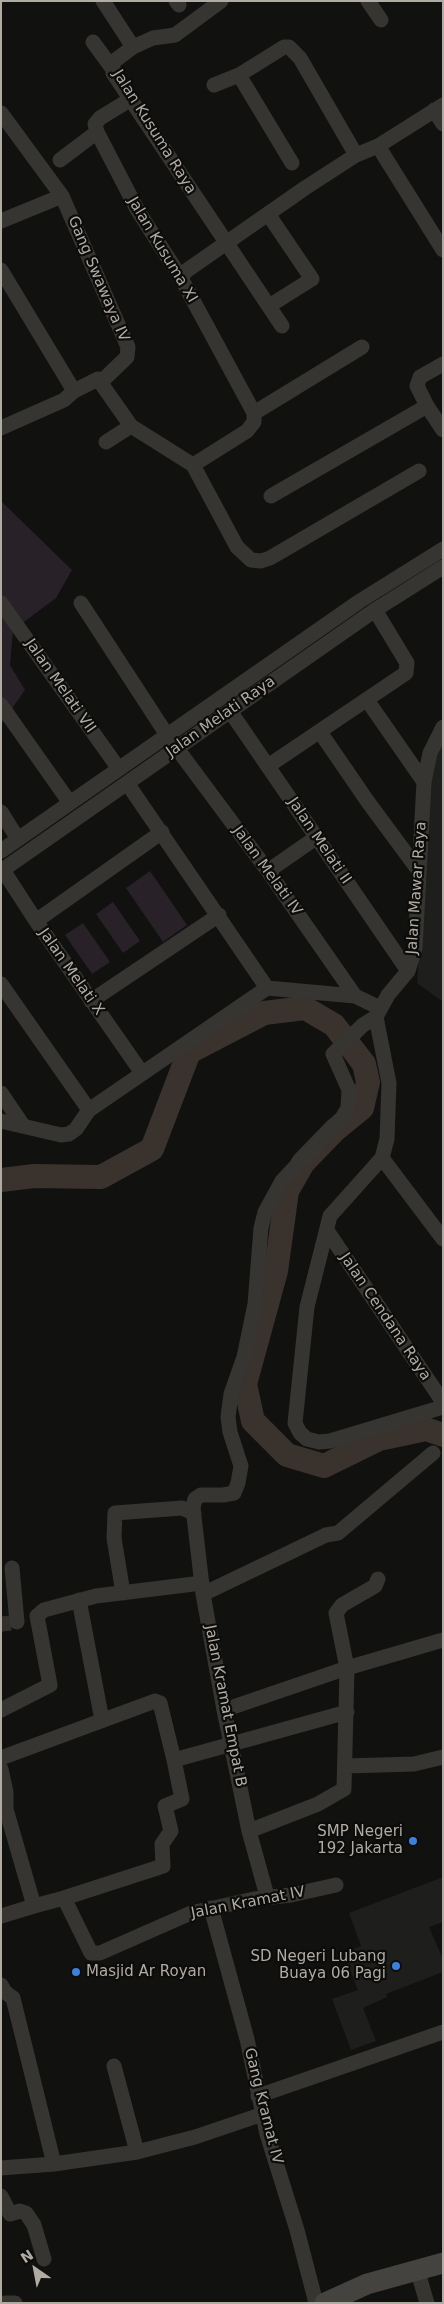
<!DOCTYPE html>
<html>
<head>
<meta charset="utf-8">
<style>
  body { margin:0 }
  #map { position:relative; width:444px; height:2304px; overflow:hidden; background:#111110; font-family:"DejaVu Sans",sans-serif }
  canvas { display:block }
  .frame { position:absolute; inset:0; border:2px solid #b0aba3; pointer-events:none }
  .north { position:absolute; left:10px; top:2244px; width:50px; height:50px; -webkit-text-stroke:4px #0c0c0b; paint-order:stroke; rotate:327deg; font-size:14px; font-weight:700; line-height:20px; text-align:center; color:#b0aba3 }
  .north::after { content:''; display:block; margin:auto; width:18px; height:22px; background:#b0aba3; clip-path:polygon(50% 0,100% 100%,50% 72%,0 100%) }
</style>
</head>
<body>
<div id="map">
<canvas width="444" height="2304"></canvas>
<div class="frame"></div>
<div class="north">N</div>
</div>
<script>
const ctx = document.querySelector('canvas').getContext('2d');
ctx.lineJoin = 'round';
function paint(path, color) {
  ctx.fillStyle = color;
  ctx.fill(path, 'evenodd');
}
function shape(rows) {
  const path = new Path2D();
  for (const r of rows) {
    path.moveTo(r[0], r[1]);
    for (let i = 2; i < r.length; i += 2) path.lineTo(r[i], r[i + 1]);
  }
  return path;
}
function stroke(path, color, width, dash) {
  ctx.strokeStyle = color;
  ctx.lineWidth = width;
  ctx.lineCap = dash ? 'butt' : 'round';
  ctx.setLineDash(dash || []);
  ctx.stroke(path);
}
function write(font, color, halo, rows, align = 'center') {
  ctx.font = font + ' "DejaVu Sans",sans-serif';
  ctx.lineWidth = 4.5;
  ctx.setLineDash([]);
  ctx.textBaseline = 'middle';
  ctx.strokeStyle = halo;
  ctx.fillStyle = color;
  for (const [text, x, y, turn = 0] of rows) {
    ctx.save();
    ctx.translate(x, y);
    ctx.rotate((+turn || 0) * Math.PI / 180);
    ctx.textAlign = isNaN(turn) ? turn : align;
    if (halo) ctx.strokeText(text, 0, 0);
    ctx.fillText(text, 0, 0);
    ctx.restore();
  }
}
paint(shape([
  [443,732,443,1002,417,983,431,754],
  [443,1877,443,1922,429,1927,443,1959,443,1972,386,1994,387,1997,363,2008,376,2041,351,2050,332,1999,358,1990,343,1953,361,1946,349,1913]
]), '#1e1e1c');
paint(shape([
  [1,501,72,570,56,598,13,630,10,665,25,690,1,724],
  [150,871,187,925,163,942,126,888],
  [113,902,140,941,123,953,96,914],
  [83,923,110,962,92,974,65,935]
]), '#282128');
stroke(shape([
  [1,1180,34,1176,101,1177,152,1149,189,1052,264,1013,305,1008,334,1025,364,1064,368,1082,362,1108,335,1130,303,1163,287,1191,276,1271,245,1384,253,1421,287,1455,324,1466,379,1439,426,1429,443,1435]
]), '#3a322d', 24);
stroke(shape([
  [1,1624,11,1623]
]), '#31302d', 15, [15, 8]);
stroke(shape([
  [103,1,133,47,113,62,113,73,282,326],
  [176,1,179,5],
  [368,1,381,20],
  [93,42,112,68],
  [133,47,153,38,175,35,221,1],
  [239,75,292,163],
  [214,85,239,75,284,47,289,47,300,58,356,155],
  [131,99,100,118,95,124,97,132,138,211,181,278,254,413,254,422,247,431,193,465],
  [434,110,443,124],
  [1,113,62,196,1,221],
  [378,146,443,250],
  [60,160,97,132],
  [62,196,128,347,127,357,101,382],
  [268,214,312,279,269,306],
  [1,270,74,391],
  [181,278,186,271,305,188,356,155,378,146,443,105],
  [443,364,420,377,417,386,427,406,443,430],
  [254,413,362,347],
  [1,428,64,400,74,391,98,379,131,426,193,465,237,547,251,560,261,561,270,558,419,471],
  [106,442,131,426],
  [271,496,427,406],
  [1,603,119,769],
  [81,603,167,735,268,871,355,996],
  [367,700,424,782],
  [1,705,70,803],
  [230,711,408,971],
  [443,727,430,753,424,782,415,948,408,971,388,995,376,1017,389,1083,387,1139,382,1158,330,1216,307,1307,295,1423,300,1433,307,1439,319,1442,330,1441,443,1407],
  [320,732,368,802,419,871],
  [268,766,406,673,407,663,375,610],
  [127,783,267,988],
  [1,812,18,839],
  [1,851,360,601,443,549],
  [3,870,36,921,142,1073],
  [1,871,375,610,443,567],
  [268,871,317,837],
  [36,921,162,832],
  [1,984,89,1110],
  [91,1001,219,915],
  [1,1093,22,1124],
  [1,1121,61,1135,69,1134,76,1129,89,1110,267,988,355,996,380,1008],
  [382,1158,443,1239],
  [328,1232,443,1402],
  [12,1568,17,1622],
  [123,1593,114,1538,115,1513,182,1508,194,1513],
  [203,1594,326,1535,338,1533,433,1453],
  [79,1600,102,1720],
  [1,1710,50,1685,37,1616,44,1610,96,1596,202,1583],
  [224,1710,347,1668,443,1640],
  [1,1758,155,1701,160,1703,174,1760],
  [346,1766,414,1764,443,1757],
  [1,1769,6,1792,6,1809,34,1906,64,1898,91,1953,100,1953,191,1913,254,1899,291,1895,336,1885],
  [249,1831,318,1804,344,1789,347,1668,336,1613,342,1605,375,1586,378,1579],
  [267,1896,249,1831,224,1710,203,1594,193,1508,195,1499,201,1495,223,1495,234,1493,238,1483,241,1466,230,1432,228,1417,231,1394,244,1357,255,1304,261,1228,265,1212,282,1181,342,1118,348,1108,349,1090,333,1054,363,1025,376,1017],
  [64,1898,163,1866,162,1844,171,1831,165,1806,182,1799,174,1760,347,1712],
  [211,1908,247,2039,267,2134,297,2230,316,2303],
  [1,1916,34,1906],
  [1,1985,5,1992,13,1998,54,2164],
  [114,2066,137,2152],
  [258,2096,443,2032],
  [1,2168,54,2164,137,2152,195,2137,263,2114],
  [1,2196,10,2214,20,2211,26,2213,34,2225,44,2259],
  [417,2269,427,2303],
  [5,2303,15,2303]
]), '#363531', 15);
stroke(shape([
  [325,2303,367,2284,443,2263]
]), '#454340', 21);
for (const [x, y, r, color] of [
  [413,1841,5,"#3c80dd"],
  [396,1966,5,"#3c80dd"],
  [76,1972,5,"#3c80dd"]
]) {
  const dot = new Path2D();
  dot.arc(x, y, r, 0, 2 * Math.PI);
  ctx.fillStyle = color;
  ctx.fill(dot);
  stroke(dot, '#0c0c0b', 2);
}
write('15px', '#b0aba3', '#0c0c0b', [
  ["Jalan Kusuma Raya",154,132,58],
  ["Jalan Kusuma XI",162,250,59],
  ["Gang Swawaya IV",98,279,67],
  ["Jalan Melati VII",60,686,55],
  ["Jalan Melati Raya",221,717,-35],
  ["Jalan Melati II",319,841,56],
  ["Jalan Melati IV",267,871,54],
  ["Jalan Mawar Raya",417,888,-86],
  ["Jalan Melati X",71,972,55],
  ["Jalan Cendana Raya",385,1317,56],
  ["Jalan Kramat Empat B",225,1706,79],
  ["Jalan Kramat IV",248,1903,-11],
  ["Gang Kramat IV",263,2106,76]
]);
write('15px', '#b0aba3', '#0c0c0b', [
  ["SMP Negeri",403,1832],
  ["192 Jakarta",403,1849],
  ["SD Negeri Lubang",386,1957],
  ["Buaya 06 Pagi",386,1974],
  ["Masjid Ar Royan",86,1972,"left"]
], 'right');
</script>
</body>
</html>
